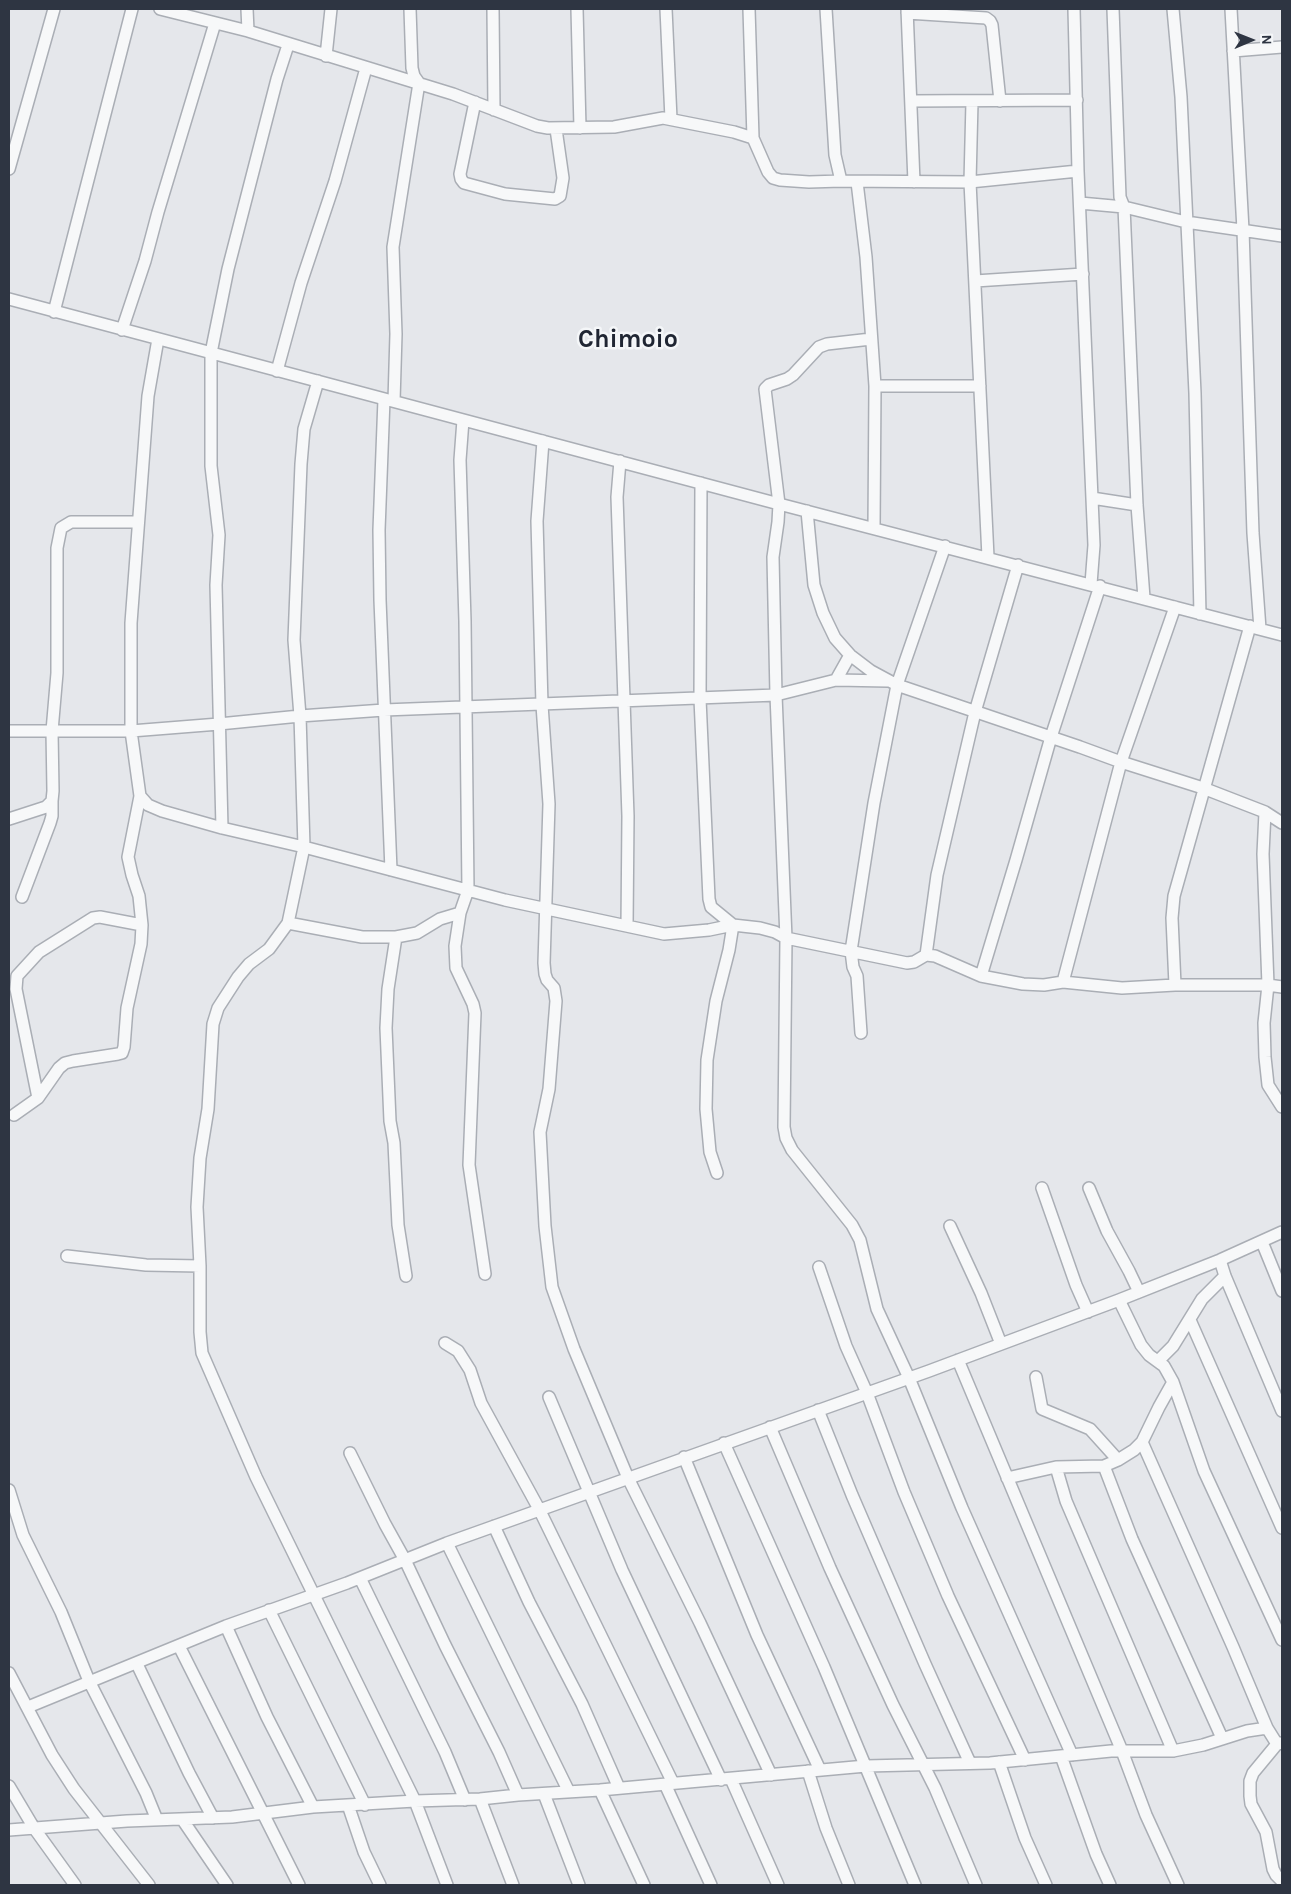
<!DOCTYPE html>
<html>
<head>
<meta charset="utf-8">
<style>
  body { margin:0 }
  #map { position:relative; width:1291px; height:1894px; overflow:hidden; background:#e5e7eb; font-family:Karla,sans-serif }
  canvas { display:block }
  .frame { position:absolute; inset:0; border:10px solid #2e3542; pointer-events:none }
  .north { position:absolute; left:1226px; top:15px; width:50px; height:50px; -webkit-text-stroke:4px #f4f6f8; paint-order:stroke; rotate:89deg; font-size:14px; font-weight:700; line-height:20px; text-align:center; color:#2e3542 }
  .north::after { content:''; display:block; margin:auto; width:18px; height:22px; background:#2e3542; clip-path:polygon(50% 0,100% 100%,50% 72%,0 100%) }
</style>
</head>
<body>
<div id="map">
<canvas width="1291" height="1894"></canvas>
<div class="frame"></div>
<div class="north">N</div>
</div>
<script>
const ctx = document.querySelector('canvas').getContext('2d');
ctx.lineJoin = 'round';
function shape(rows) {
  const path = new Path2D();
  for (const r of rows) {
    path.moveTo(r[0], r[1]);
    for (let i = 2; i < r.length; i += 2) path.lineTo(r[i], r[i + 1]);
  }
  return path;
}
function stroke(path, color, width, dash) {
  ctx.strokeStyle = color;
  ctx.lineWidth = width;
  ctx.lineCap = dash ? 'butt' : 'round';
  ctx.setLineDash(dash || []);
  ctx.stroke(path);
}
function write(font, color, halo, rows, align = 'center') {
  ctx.font = font + ' Karla,sans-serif';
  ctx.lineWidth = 5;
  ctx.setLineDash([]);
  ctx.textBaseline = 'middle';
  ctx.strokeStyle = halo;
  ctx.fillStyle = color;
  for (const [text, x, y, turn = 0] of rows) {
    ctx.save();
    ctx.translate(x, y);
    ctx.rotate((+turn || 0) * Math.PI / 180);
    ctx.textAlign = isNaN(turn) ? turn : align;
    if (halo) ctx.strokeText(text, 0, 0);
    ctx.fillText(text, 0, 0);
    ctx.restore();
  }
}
const minor = shape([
  [160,9,248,31,453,94,537,126,548,128,614,127,663,118,734,132,753,138,768,172,773,178,780,180,809,182,841,181],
  [247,9,248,31],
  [493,9,494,110],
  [577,9,580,128],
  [666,9,671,119],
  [749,9,753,138],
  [826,9,835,155,841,181,970,182,1078,171],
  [907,9,914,182],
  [1074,9,1078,171,1094,545,1091,584],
  [1113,9,1120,197,1124,207,1137,505,1144,598],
  [1173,9,1181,97,1195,393,1200,614],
  [1231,9,1243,230,1253,533,1260,629],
  [907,13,986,18,990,21,992,25,1000,101],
  [1233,51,1282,47],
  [326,56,331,9],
  [911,101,1077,100],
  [475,102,460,174,461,179,464,183,505,194,555,199,560,196,563,178,556,129],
  [972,102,970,182,988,557],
  [9,169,54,9],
  [857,182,866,257,875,386,874,528],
  [1080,203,1124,207,1186,222,1282,236],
  [975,281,1083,274],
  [9,299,779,504,1282,635],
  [54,312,132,9],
  [122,330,145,261,158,212,215,23],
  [158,339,148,396,131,623,131,731,140,796,148,805,162,811,222,828,304,847,505,900,664,934,709,930,733,925,760,928,775,932,786,938,907,963,914,962,926,955,935,956,981,976,1023,984,1044,985,1063,982,1122,988,1175,985,1268,985,1282,987],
  [871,339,827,344,819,347,793,375,787,379,769,385,765,389,779,504,778,522,773,557,776,695,786,938,784,1127,786,1138,792,1150,852,1225,860,1240,877,1309,909,1378,962,1508,1072,1755],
  [277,371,301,283,335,181,366,68],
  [318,381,304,429,301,464,294,640,300,716,304,847,288,923,269,949,249,964,238,977,218,1008,213,1024,208,1109,200,1158,197,1207,200,1266,200,1332,202,1353,256,1477,415,1801,447,1885],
  [875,386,980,386],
  [384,399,379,530,380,600,391,870],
  [394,401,396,334,393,247,419,83,414,76,412,68,410,9],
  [463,420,460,460,465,621,468,890,460,913,455,946,456,968,473,1004,475,1013,469,1165,485,1274],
  [543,441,537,521,542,705,549,804,544,963,545,974,547,980,554,988,556,1001,549,1089,540,1132,545,1226,552,1287,574,1349,628,1478,700,1623,771,1775],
  [620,461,617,497,628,816,627,926],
  [701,483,700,699,709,899,711,907,733,925,729,950,716,1001,707,1060,706,1109,710,1152,717,1173],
  [1092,498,1137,505],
  [807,511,814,585,823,613,835,638,850,655,871,671,897,685,1080,747,1121,762,1203,788,1265,812,1282,823],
  [836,680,850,655],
  [9,731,131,731,219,724,300,716,384,710,776,695,836,680,888,681],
  [1265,812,1263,854,1268,985,1264,1023,1265,1057,1268,1085,1282,1107],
  [9,819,46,807,52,801,53,791,52,731,57,673,57,548,61,528,71,522,138,522],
  [222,828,216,585,219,535,211,466,211,353,228,269,277,79,288,45],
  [22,897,50,823,52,816,52,801],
  [288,923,362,937,396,937,417,933,440,919,460,913],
  [396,937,388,989,386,1028,390,1121,394,1143,398,1225,406,1276],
  [926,955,937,875,975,712,1018,565],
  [981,976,1016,860,1051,737,1100,586],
  [1063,982,1121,762,1175,607],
  [1175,985,1172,918,1174,896,1250,626],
  [861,1033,857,976,853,967,851,951,874,803,897,685,945,546],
  [38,1098,16,989,17,976,39,952,93,918,100,917,142,925],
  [14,1115,38,1098,59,1068,65,1063,73,1061,118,1054,122,1053,124,1047,127,1008,141,944,142,925,139,896,132,875,128,857,140,796],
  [1042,1188,1076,1285,1088,1312],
  [1089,1188,1107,1231,1129,1271,1139,1292],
  [950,1226,981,1293,1001,1344],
  [1262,1242,1282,1291],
  [67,1256,146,1265,200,1266],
  [1220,1260,1225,1276,1282,1411],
  [819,1267,846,1346,867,1393,904,1492,948,1596,1025,1760],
  [1119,1300,1141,1345,1149,1355,1164,1366,1173,1382,1204,1471,1282,1640],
  [1190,1320,1282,1528],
  [445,1343,458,1351,470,1370,481,1403,539,1509,673,1783],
  [958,1360,1122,1751,1146,1815,1178,1885],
  [1158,1361,1173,1346,1202,1299,1225,1276],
  [1036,1377,1042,1409,1090,1429,1118,1460],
  [549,1397,622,1570,721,1780],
  [818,1410,852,1495,925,1664,970,1763],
  [770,1427,830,1568,893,1705,935,1788,976,1885],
  [1142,1442,1233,1647,1267,1728],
  [724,1443,824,1667,915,1885],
  [350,1453,385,1524,405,1560,445,1645,499,1752,518,1795],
  [684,1457,757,1635,820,1770],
  [1104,1466,1132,1539,1222,1738],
  [1056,1467,1066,1501,1173,1751],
  [1007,1478,1056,1467,1104,1466,1118,1460,1134,1450,1142,1442,1159,1407,1173,1382],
  [9,1490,23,1535,61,1612,89,1681,146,1793,157,1820],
  [494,1526,529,1602,582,1704,619,1788],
  [447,1543,569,1792],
  [360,1578,445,1752,465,1800],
  [269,1610,365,1805],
  [226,1626,267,1717,313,1807],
  [179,1646,299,1885],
  [137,1664,189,1773,213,1818],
  [9,1673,52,1755,74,1789,149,1885],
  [28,1707,226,1626,347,1583,447,1543,929,1371,1119,1300,1220,1260,1282,1232],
  [1277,1744,1253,1773,1250,1781,1250,1796,1251,1804,1266,1832,1273,1869,1276,1875,1282,1881],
  [1061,1756,1096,1854,1110,1885],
  [999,1762,1025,1838,1046,1885],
  [808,1771,826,1828,849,1885],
  [731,1779,778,1885],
  [665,1784,711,1885],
  [9,1786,34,1828,75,1885],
  [600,1790,644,1885],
  [544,1794,579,1885],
  [480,1799,513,1885],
  [348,1805,364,1852,380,1885],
  [182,1819,227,1885],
  [9,1830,127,1821,232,1817,313,1807,415,1801,480,1799,518,1795,600,1790,866,1766,990,1763,1111,1751,1173,1751,1203,1745,1247,1731,1267,1728,1277,1744,1282,1743]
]);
stroke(minor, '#aaaeb5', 14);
stroke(minor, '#f7f8f9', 11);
write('bold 25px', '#202633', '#f4f6f8', [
  ["Chimoio",628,340]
]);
</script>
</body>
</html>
